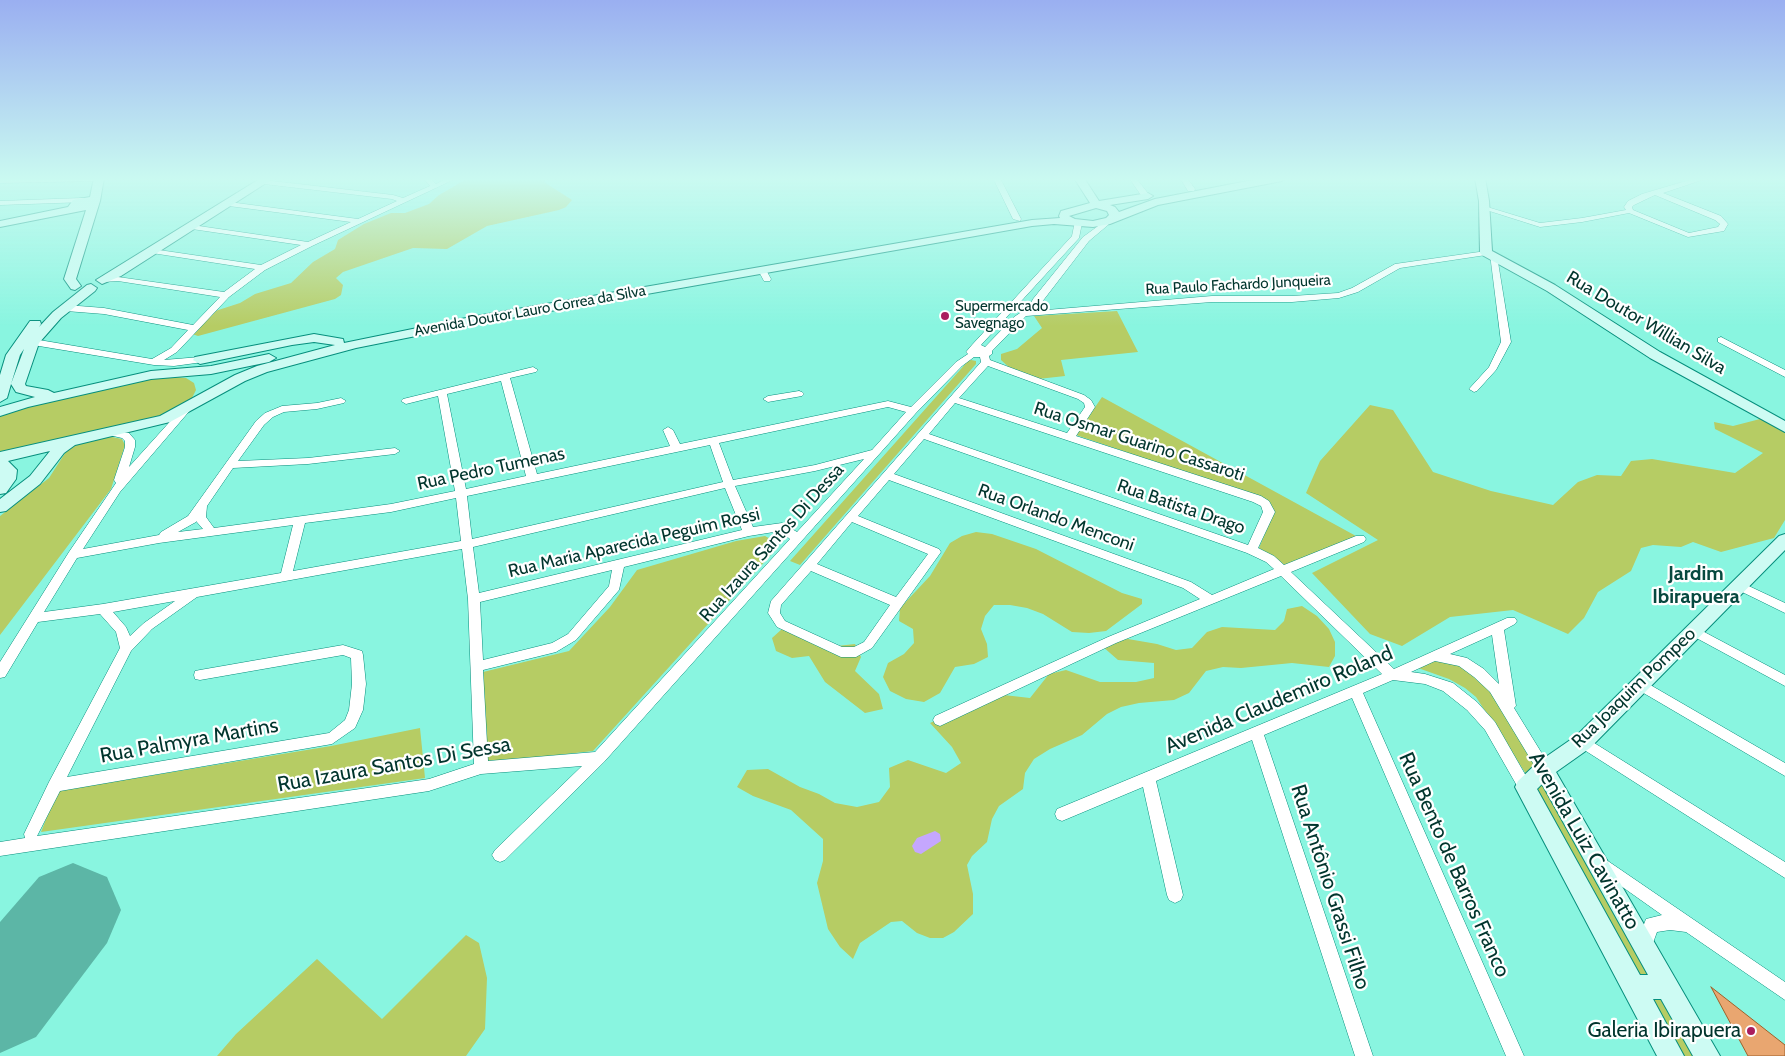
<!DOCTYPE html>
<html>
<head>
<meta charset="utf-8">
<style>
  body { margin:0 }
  canvas { display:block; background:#89f5e0 }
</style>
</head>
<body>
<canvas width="1785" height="1056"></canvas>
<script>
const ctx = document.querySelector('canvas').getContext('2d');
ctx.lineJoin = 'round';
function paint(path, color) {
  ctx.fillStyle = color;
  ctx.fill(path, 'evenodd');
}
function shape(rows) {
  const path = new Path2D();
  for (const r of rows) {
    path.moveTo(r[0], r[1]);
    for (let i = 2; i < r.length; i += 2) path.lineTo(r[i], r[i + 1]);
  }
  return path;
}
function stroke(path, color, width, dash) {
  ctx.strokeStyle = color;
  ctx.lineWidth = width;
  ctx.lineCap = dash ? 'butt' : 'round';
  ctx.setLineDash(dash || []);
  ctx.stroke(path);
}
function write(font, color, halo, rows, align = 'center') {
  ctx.font = font + ' Cabin,sans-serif';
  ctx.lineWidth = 4.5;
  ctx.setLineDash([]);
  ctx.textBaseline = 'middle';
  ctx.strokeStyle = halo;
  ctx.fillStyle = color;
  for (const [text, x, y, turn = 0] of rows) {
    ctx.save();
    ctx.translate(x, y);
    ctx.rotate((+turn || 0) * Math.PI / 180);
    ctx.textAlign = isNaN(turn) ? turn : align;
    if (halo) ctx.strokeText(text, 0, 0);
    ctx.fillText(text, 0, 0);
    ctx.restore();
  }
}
paint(shape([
  [468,178,547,178,544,182,572,200,566,207,559,210,487,226,447,249,413,248,343,272,336,278,343,285,341,295,335,299,198,336,192,334,209,313,240,303,255,294,291,283,313,262,335,249,338,240,364,224,391,213,405,213,429,204,439,195],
  [1117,311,1138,352,1061,360,1065,376,1038,379,1012,370,1001,360,1001,354,1017,349,1042,328,1034,316],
  [971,360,976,361,976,364,800,565,790,561,968,361],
  [162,376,186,378,194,383,196,390,192,398,183,406,171,414,0,454,0,415,16,409],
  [1102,397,1356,536,1284,567,1259,548,1274,511,1263,499,1076,435],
  [1370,405,1393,410,1433,472,1491,491,1553,505,1578,482,1597,475,1621,476,1631,461,1652,459,1735,473,1763,453,1715,429,1714,422,1733,426,1760,419,1785,430,1785,520,1774,538,1721,552,1693,542,1681,547,1653,545,1641,548,1631,571,1598,592,1584,618,1568,634,1513,610,1450,617,1402,646,1370,634,1312,573,1378,540,1306,493,1320,461],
  [112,437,122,439,125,445,111,489,0,635,0,516,49,478,69,447,96,438],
  [976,532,992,534,1036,549,1122,593,1142,599,1142,604,1106,631,1089,633,1072,632,1043,614,1027,608,1010,605,994,605,985,616,981,629,987,644,988,657,974,664,955,667,940,693,924,702,906,699,890,691,883,677,888,663,904,654,914,643,913,629,899,621,900,608,930,576,950,543,962,536],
  [765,536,776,542,777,548,593,751,487,763,483,672,569,651,610,607,637,570,736,541],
  [1302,606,1317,616,1329,629,1335,642,1335,656,1329,667,1292,663,1241,668,1223,667,1206,671,1189,693,1174,700,1139,703,1121,707,1107,714,1082,735,1050,749,1034,759,1025,773,1023,789,999,806,992,819,987,842,972,856,967,865,973,894,973,914,954,932,943,938,930,938,917,933,902,921,891,922,860,943,853,959,840,947,828,929,817,883,823,861,823,839,791,810,753,796,737,787,747,770,768,769,800,787,819,794,835,803,857,807,879,802,890,787,889,768,908,760,946,773,961,763,952,747,930,723,943,717,995,694,1030,698,1049,674,1066,670,1100,682,1136,682,1154,678,1154,663,1118,660,1102,646,1118,640,1128,639,1157,644,1176,650,1192,648,1207,632,1222,627,1275,630,1284,621,1287,609],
  [792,628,809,632,820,642,837,646,855,644,861,657,855,671,879,694,883,709,865,713,825,682,809,656,792,658,776,651,772,638,782,629],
  [1436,660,1461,665,1496,697,1534,764,1526,774,1476,697,1465,688,1449,679,1418,668],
  [420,728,425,778,41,832,57,791,331,746],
  [1542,778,1652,976,1634,976,1533,789],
  [466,935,479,943,487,978,485,1029,466,1056,217,1056,236,1034,317,959,382,1019],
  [1649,998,1669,998,1701,1056,1680,1056]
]), '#b6cc64');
paint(shape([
  [935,831,940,834,941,841,921,854,915,852,912,846,917,838]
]), '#c5a7fe');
paint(shape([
  [73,863,107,877,121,910,107,943,36,1037,0,1053,0,922,39,877,73,863]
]), '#5cb6a6');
const building = shape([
  [1711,987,1785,1045,1785,1056,1748,1056,1711,987]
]);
paint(building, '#e9a670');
stroke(building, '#9e612a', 1);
const street = shape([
  [102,178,99,181,0,183,0,179,102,178],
  [423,178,430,178,436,184,447,178,457,178,312,246,265,270,229,297,177,352,164,360,200,357,205,360,203,362,174,366,154,365,33,345,28,342,33,339,152,359,171,348,188,330,104,314,66,311,62,308,66,305,104,308,193,325,220,297,118,281,102,282,98,280,102,278,118,277,224,292,255,269,152,253,148,251,152,249,261,265,301,245,192,229,188,227,192,225,308,242,351,222,229,206,225,204,229,202,358,219,397,201,392,199,264,184,260,182,264,180,393,195,403,198,430,186,423,178],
  [993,178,1000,178,1021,219,1020,221,1013,219,993,178],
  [1129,178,1136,178,1150,196,1149,198,1143,198,1129,178],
  [1180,178,1187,178,1195,189,1194,191,1188,191,1180,178],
  [1696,178,1708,178,1663,193,1721,216,1728,224,1724,231,1688,237,1629,213,1582,222,1540,227,1480,208,1484,206,1540,223,1582,218,1626,210,1624,207,1628,201,1642,194,1696,178],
  [1655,195,1715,220,1720,224,1718,227,1689,233,1633,210,1632,207,1634,205,1655,195],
  [82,198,85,198,85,202,0,205,0,201,82,198],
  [1075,221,1082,223,1079,238,981,345,985,347,1014,317,1029,307,1033,299,1083,237,1105,221,1109,223,1108,225,1089,241,1035,311,1212,296,1292,296,1338,293,1352,288,1395,264,1486,251,1490,253,1486,255,1400,268,1358,292,1339,298,1292,302,1212,302,1026,316,992,351,992,354,989,356,990,360,1084,395,1091,400,1095,407,1076,436,1261,496,1269,501,1275,512,1258,548,1274,556,1284,565,1356,536,1364,536,1366,539,1364,542,1291,572,1394,669,1507,618,1515,618,1517,621,1515,624,1504,630,1516,706,1514,708,1549,765,1551,769,1549,773,1544,775,1539,773,1490,692,1474,677,1459,666,1435,661,1411,672,1425,674,1453,683,1477,702,1495,722,1530,783,1532,787,1530,791,1525,793,1520,791,1485,730,1467,710,1443,691,1425,684,1393,680,1363,693,1524,1056,1506,1056,1352,698,1264,735,1373,1056,1355,1056,1252,740,1156,781,1183,895,1181,900,1175,903,1169,900,1167,895,1143,787,1062,821,1057,819,1055,814,1057,809,1382,674,1281,576,1116,643,940,726,935,724,933,720,935,716,1108,637,1200,599,1183,588,889,480,858,516,939,549,941,552,872,648,856,657,841,657,777,627,768,613,771,601,981,362,980,357,974,357,962,366,916,413,604,762,505,860,500,862,495,860,492,855,495,850,582,766,481,774,429,791,0,856,0,842,25,838,24,834,49,782,120,648,116,632,100,614,38,622,5,677,0,678,0,662,69,552,116,483,114,480,125,447,125,441,122,438,109,435,108,433,109,431,129,433,135,440,135,447,129,467,184,406,187,405,192,408,120,492,83,549,159,535,161,532,188,516,256,421,265,413,282,406,317,403,341,398,346,401,344,403,317,409,284,412,273,417,264,425,238,461,308,458,395,448,400,451,395,454,308,464,233,468,207,506,206,517,214,528,391,504,455,491,438,396,406,404,401,401,403,399,533,367,538,370,536,372,510,378,537,474,670,446,663,430,668,427,673,430,680,444,888,401,911,407,956,362,968,354,966,352,971,346,1072,236,1075,221],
  [988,366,1078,399,1084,403,1085,407,1067,433,959,398,988,366],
  [501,381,526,476,466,489,447,394,501,381],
  [955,403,1253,502,1261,506,1263,512,1248,545,929,434,955,403],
  [888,407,906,412,872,450,815,465,733,480,719,443,888,407],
  [924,439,1247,553,1266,562,1274,569,1212,595,1191,582,894,474,924,439],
  [710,445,723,482,472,539,467,496,710,445],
  [864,459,797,532,782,523,753,527,735,486,815,471,864,459],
  [725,488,742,530,479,593,473,547,725,488],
  [456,498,461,541,293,571,305,523,391,512,456,498],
  [196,521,203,529,178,532,196,522,196,521],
  [852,522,928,554,896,597,817,564,852,522],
  [293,525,281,573,103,604,44,612,77,558,159,543,293,525],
  [780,531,790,539,595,752,488,761,483,670,556,652,576,640,619,590,624,567,749,536,780,531],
  [462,549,468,599,474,764,429,779,37,836,60,791,332,744,355,728,363,710,366,684,363,655,362,651,343,645,200,670,195,671,194,675,195,679,200,680,343,655,351,658,352,684,349,710,345,720,329,733,67,777,131,651,152,629,197,597,462,549],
  [612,570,609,586,568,634,552,643,483,660,480,602,612,570],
  [811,571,890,605,864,642,854,647,842,647,785,621,780,613,781,605,811,571],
  [175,601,144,623,130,636,126,627,113,612,175,601],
  [1492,635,1499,684,1484,669,1467,658,1450,654,1492,635],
  [1490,254,1497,256,1511,342,1496,370,1477,391,1474,392,1469,389,1489,367,1501,342,1490,254],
  [759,268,765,268,771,279,770,281,764,281,758,270,759,268],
  [1721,337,1785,370,1785,377,1718,342,1718,338,1721,337],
  [799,391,802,392,804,394,802,396,768,402,763,399,768,396,799,391],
  [1738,581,1785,603,1785,613,1734,588,1732,585,1734,582,1738,581],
  [1693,626,1785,675,1785,686,1689,634,1687,631,1689,628,1693,626],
  [1640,679,1785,763,1785,776,1635,688,1633,684,1635,680,1640,679],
  [1583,736,1785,862,1785,878,1578,746,1576,742,1578,738,1583,736],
  [1602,857,1785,982,1785,1000,1686,932,1670,930,1657,932,1650,951,1644,953,1638,951,1636,945,1646,919,1662,915,1597,869,1594,864,1597,859,1602,857]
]);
const secondary = shape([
  [94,178,104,178,100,201,76,279,81,286,75,290,71,289,64,279,86,210,0,227,0,221,68,207,73,200,90,197,94,178],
  [261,178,274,178,121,276,102,284,96,280,261,178],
  [1074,178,1084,178,1099,201,1148,193,1153,196,1148,199,1110,205,1115,207,1119,212,1155,199,1263,178,1287,178,1282,181,1158,205,1110,224,1093,227,1054,224,1032,226,471,325,356,348,267,372,245,381,170,422,75,445,64,453,40,484,6,511,0,512,0,499,30,476,50,451,8,461,17,470,16,479,6,493,0,494,0,452,160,416,235,375,257,366,335,345,314,342,292,345,200,364,193,360,195,357,314,334,343,339,344,343,471,317,1032,220,1060,218,1059,216,1061,211,1090,203,1074,178],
  [1096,208,1107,211,1109,215,1106,218,1093,221,1075,219,1069,216,1096,208],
  [1475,178,1485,178,1489,201,1492,251,1555,285,1660,352,1785,421,1785,432,1650,358,1547,291,1482,255,1480,253,1479,201,1475,178],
  [91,284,97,288,95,291,61,318,39,343,25,384,26,386,48,390,54,393,151,371,211,366,269,354,276,358,269,362,211,374,151,379,28,407,0,416,0,407,35,397,16,392,11,384,7,398,0,402,0,375,6,355,30,321,40,321,41,324,39,327,53,312,87,285,91,284],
  [24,349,11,384,20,355,24,349],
  [1785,534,1785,550,1590,748,1556,772,1720,1056,1693,1056,1661,999,1653,999,1684,1056,1657,1056,1515,787,1518,781,1537,763,1576,736,1779,536,1785,534],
  [1542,784,1648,975,1640,975,1537,789,1542,784]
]);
stroke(street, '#068f7d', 1);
stroke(secondary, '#068f7d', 2);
paint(street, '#fff');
paint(secondary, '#cdfbf3');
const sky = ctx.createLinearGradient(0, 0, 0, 326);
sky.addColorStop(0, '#9aaff1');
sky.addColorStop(0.55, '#cafaf1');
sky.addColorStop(1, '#cafaf100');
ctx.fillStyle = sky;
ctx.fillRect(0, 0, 1785, 326);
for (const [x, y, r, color] of [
  [945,316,5,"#aa1d5d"],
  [1751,1031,5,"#aa1d5d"]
]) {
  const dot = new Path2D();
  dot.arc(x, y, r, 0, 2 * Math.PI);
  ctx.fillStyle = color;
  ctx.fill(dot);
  stroke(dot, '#fff', 2);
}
write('15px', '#01352d', '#fff', [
  ["Rua Paulo Fachardo Junqueira",1238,285,-3],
  ["Avenida Doutor Lauro Correa da Silva",530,311,-10]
]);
write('15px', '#01352d', '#fff', [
  ["Supermercado",955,307],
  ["Savegnago",955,324]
], 'left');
write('18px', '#01352d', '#fff', [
  ["Rua Doutor Willian Silva",1646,323,31],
  ["Rua Osmar Guarino Cassaroti",1139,442,18],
  ["Rua Pedro Tumenas",491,469,-12],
  ["Rua Batista Drago",1181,507,19],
  ["Rua Orlando Menconi",1056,518,20],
  ["Rua Maria Aparecida Peguim Rossi",634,543,-13],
  ["Rua Izaura Santos Di Dessa",772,543,-48],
  ["Rua Joaquim Pompeo",1634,688,-44]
]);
write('bold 20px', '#07493f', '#fff', [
  ["Jardim",1696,574],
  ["Ibirapuera",1696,597]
]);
write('21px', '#01352d', '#fff', [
  ["Avenida Claudemiro Roland",1279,700,-23],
  ["Rua Palmyra Martins",189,741,-10],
  ["Rua Izaura Santos Di Sessa",394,765,-10],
  ["Avenida Luiz Cavinatto",1584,841,60],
  ["Rua Bento de Barros Franco",1454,865,66],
  ["Rua Antônio Grassi Filho",1330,887,72]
]);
write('21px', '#01352d', '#fff', [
  ["Galeria Ibirapuera",1741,1031]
], 'right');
</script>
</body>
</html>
